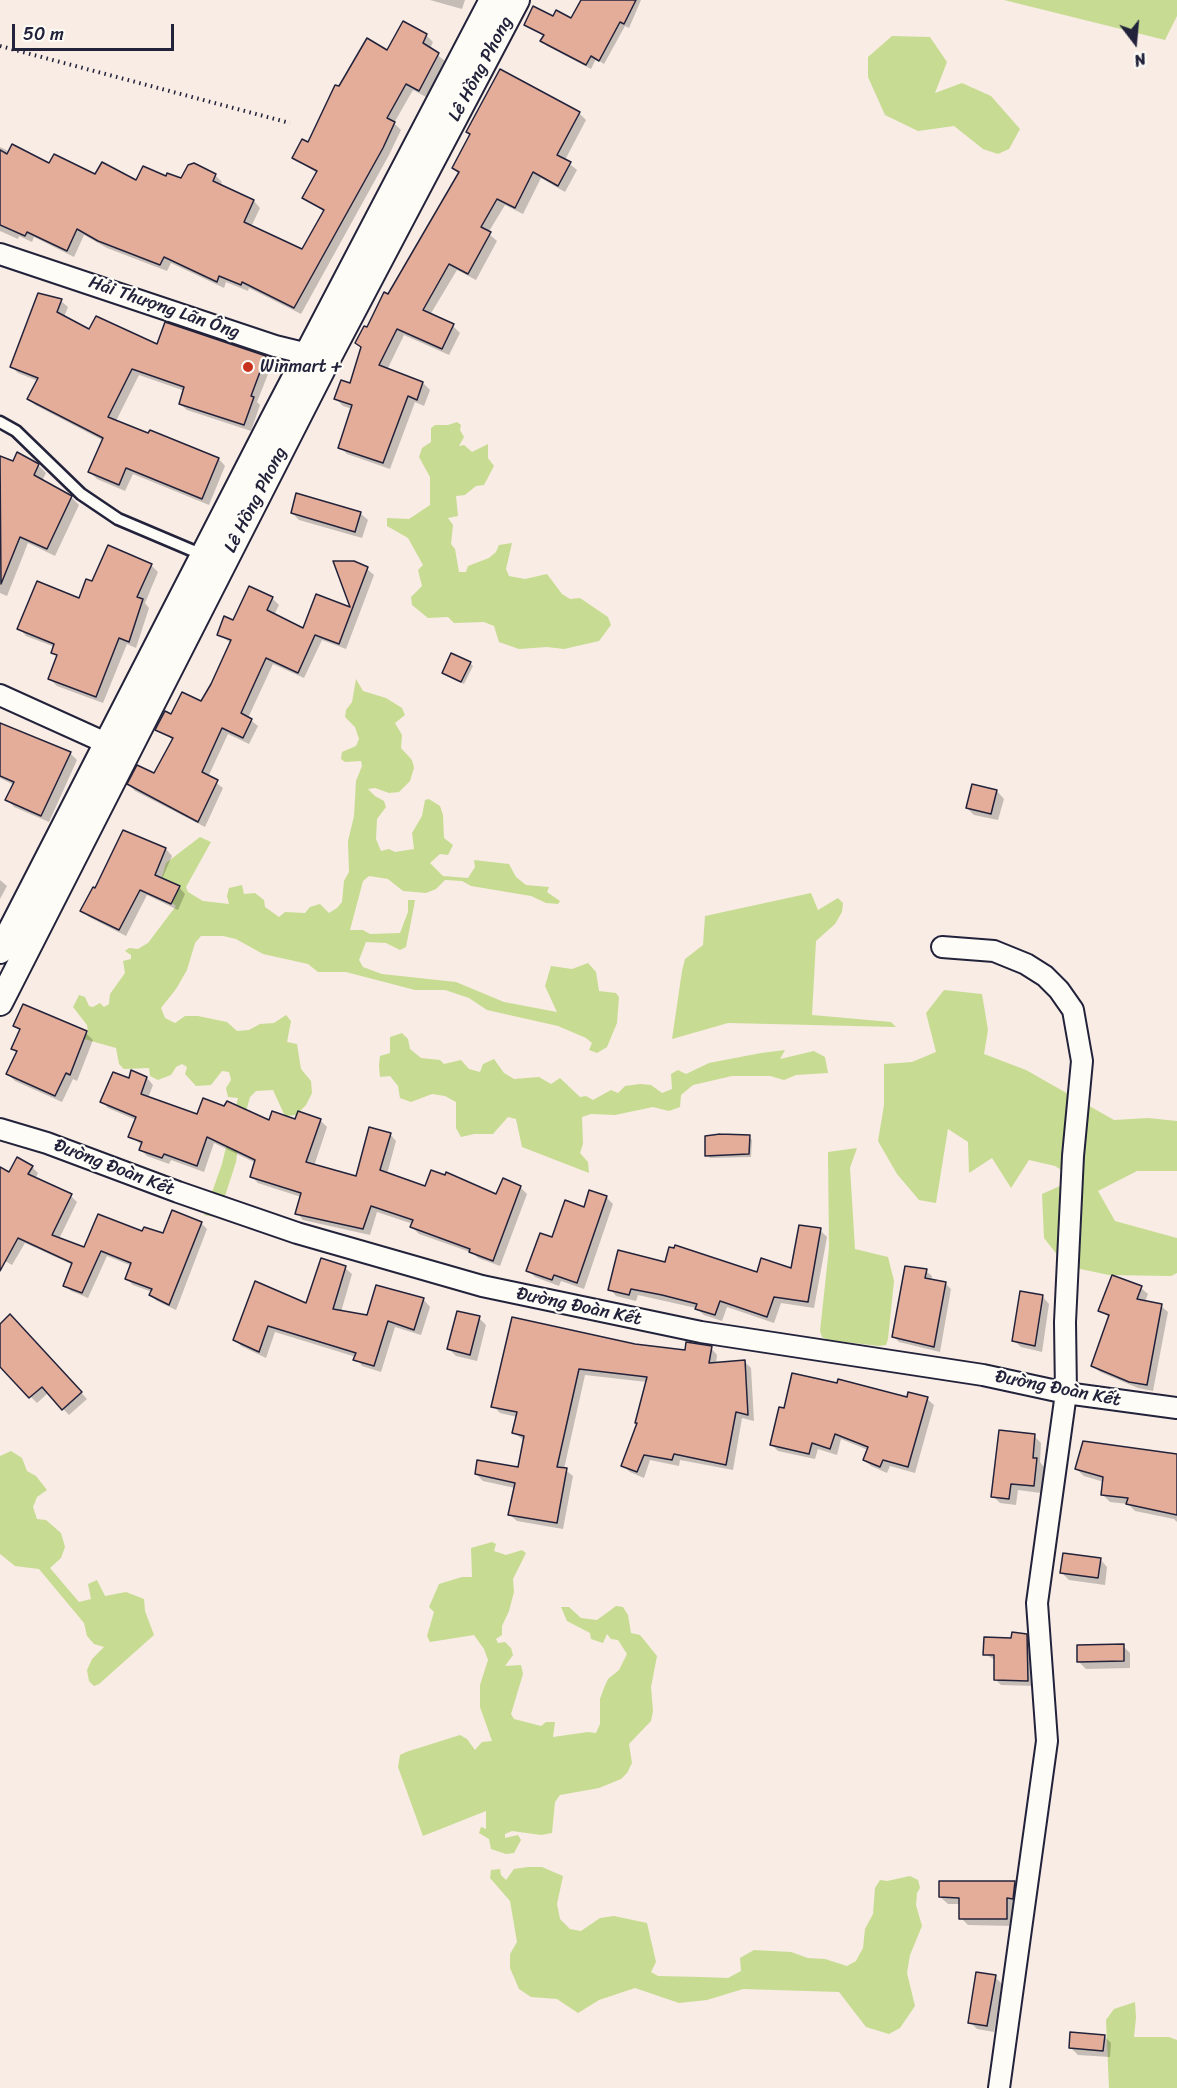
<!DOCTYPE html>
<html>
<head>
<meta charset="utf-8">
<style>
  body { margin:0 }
  #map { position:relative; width:1177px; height:2088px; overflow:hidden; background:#f8ece4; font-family:Sriracha,sans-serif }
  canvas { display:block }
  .north { position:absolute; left:1105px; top:12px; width:60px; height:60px; -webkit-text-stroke:4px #fdfcf7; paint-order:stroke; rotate:164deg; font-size:16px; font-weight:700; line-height:24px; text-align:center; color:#22223b }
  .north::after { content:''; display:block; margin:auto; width:21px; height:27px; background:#22223b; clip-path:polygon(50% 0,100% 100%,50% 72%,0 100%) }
  .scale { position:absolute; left:12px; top:24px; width:162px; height:27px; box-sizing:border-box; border:3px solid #22223b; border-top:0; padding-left:8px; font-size:18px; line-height:21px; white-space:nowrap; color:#22223b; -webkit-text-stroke:4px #fdfcf7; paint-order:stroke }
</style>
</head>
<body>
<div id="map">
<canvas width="1177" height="2088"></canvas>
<div class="north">N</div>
<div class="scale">50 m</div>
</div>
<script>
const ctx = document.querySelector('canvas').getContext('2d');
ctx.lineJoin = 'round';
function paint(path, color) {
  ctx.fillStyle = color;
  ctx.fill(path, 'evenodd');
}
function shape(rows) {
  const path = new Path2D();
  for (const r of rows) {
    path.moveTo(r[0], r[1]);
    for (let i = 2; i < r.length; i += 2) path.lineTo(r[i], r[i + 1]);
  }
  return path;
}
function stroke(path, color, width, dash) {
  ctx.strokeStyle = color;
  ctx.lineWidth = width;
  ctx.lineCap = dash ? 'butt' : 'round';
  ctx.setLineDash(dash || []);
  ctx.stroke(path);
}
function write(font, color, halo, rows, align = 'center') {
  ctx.font = font + ' Sriracha,sans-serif';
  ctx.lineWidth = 4.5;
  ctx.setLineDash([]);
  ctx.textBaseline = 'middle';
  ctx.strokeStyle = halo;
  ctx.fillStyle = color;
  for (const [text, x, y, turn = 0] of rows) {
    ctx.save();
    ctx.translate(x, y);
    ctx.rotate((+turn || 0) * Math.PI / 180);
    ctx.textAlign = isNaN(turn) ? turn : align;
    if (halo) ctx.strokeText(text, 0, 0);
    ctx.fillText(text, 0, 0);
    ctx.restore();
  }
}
paint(shape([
  [1004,0,1177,0,1177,16,1165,40],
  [892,36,930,37,947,62,935,93,962,83,991,96,1020,129,1009,149,998,154,983,149,954,126,918,131,885,115,868,77,868,57],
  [457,422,461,425,460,430,464,437,459,446,464,445,472,452,488,444,488,458,494,466,484,485,476,486,465,495,456,496,458,516,448,518,453,525,451,544,455,549,459,572,466,572,468,566,489,558,496,552,499,545,512,543,506,569,509,576,525,579,547,574,562,594,570,599,580,598,608,617,611,625,599,641,564,649,547,647,519,649,499,642,494,626,484,622,454,623,448,617,428,618,412,605,411,597,422,586,418,570,423,565,408,538,387,526,387,518,409,519,430,505,430,477,419,457,422,448,431,442,431,428,435,425,448,425],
  [356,679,363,691,386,698,402,708,405,715,395,723,402,735,401,748,412,760,414,768,410,781,399,792,389,793,375,788,368,789,375,796,384,801,386,807,377,819,376,839,381,851,389,849,395,852,414,849,412,833,422,816,425,800,429,799,440,806,443,815,444,838,453,845,448,855,440,854,430,863,443,876,468,878,475,867,474,860,509,864,516,877,526,885,549,887,547,892,560,901,558,904,546,903,531,896,471,886,462,881,445,880,436,889,426,893,403,891,388,879,369,876,363,881,350,930,363,930,370,934,400,933,408,912,408,900,415,900,414,906,406,947,400,950,386,943,366,942,359,960,363,967,382,974,456,982,504,1002,557,1012,545,986,551,966,572,969,588,963,596,972,599,991,616,993,619,997,617,1023,607,1047,597,1053,589,1050,592,1043,586,1038,558,1026,487,1010,469,998,445,990,415,990,346,972,318,972,308,964,263,954,236,939,223,936,201,936,195,943,187,970,176,989,161,1008,165,1018,175,1023,185,1016,198,1016,227,1022,237,1031,249,1030,260,1024,274,1023,286,1015,291,1021,287,1042,297,1044,301,1069,311,1081,312,1093,306,1105,296,1115,285,1116,273,1090,256,1091,250,1097,240,1133,236,1162,224,1199,215,1217,204,1215,222,1164,238,1098,228,1097,226,1088,231,1080,229,1072,222,1071,211,1085,196,1086,185,1074,187,1067,182,1064,176,1067,171,1075,158,1080,150,1076,149,1068,124,1069,119,1064,116,1048,84,1039,88,1032,87,1025,73,1007,79,995,85,997,89,1006,93,1007,100,1003,104,1007,109,1004,110,994,125,973,123,961,131,959,131,955,125,951,129,948,138,949,148,943,176,906,171,902,161,880,166,863,200,837,211,842,186,887,188,892,203,901,229,904,227,896,229,888,242,885,244,894,255,893,264,900,265,907,279,917,285,912,305,913,310,907,320,904,329,913,337,908,342,902,344,881,349,872,348,841,354,816,356,781,362,766,361,761,345,762,341,759,342,752,356,746,359,739,355,727,345,717,346,710,352,702],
  [811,893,818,910,838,898,843,903,842,912,835,924,816,941,812,1015,891,1022,896,1027,728,1023,672,1039,682,971,685,959,703,945,705,916],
  [944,990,982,994,988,1030,984,1054,1026,1070,1114,1120,1148,1118,1177,1121,1177,1171,1137,1171,1098,1191,1115,1221,1177,1238,1177,1273,1171,1276,1109,1275,1066,1266,1044,1238,1042,1194,1076,1179,1055,1166,1029,1160,1011,1188,992,1158,969,1173,968,1142,948,1129,936,1203,919,1200,897,1174,878,1141,884,1105,884,1064,912,1062,936,1052,926,1013],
  [402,1033,408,1039,410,1049,421,1058,440,1060,444,1064,461,1060,469,1069,480,1072,483,1064,494,1059,504,1073,514,1079,539,1077,551,1084,560,1078,580,1097,586,1096,593,1100,611,1090,618,1093,625,1086,640,1084,651,1085,662,1093,672,1089,671,1074,678,1070,686,1074,709,1063,761,1053,785,1050,780,1059,814,1051,825,1057,828,1073,796,1075,784,1080,770,1076,732,1076,693,1085,681,1095,680,1107,669,1111,653,1107,615,1115,591,1114,582,1117,583,1144,580,1153,588,1162,589,1173,522,1147,516,1119,508,1117,493,1134,474,1134,461,1137,456,1128,456,1102,445,1096,432,1094,411,1102,400,1098,398,1086,390,1076,380,1077,379,1066,380,1056,390,1053,390,1037],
  [857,1148,850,1168,855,1249,888,1257,894,1281,888,1339,886,1345,879,1346,828,1340,822,1337,820,1331,829,1248,828,1152],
  [11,1451,22,1458,27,1471,36,1476,47,1490,37,1497,33,1507,37,1519,46,1520,61,1533,65,1547,61,1558,50,1568,79,1602,91,1599,88,1584,97,1580,105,1596,126,1592,144,1599,145,1611,154,1635,99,1684,94,1686,89,1681,87,1670,92,1659,104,1647,94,1644,87,1636,84,1623,39,1569,15,1566,0,1554,0,1456],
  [492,1542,496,1544,494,1551,506,1555,522,1550,526,1553,513,1579,514,1592,509,1611,502,1626,502,1635,496,1639,498,1643,505,1642,511,1648,513,1655,505,1666,521,1665,523,1674,511,1714,514,1719,541,1726,546,1722,555,1722,553,1737,588,1732,596,1733,600,1724,600,1699,604,1688,608,1679,619,1670,627,1654,618,1640,611,1639,607,1634,603,1643,591,1639,590,1633,567,1621,561,1607,569,1607,581,1618,597,1620,616,1606,623,1607,628,1615,631,1633,640,1635,657,1656,651,1687,653,1711,651,1721,629,1744,632,1763,627,1773,621,1779,599,1788,560,1795,555,1802,552,1833,541,1835,512,1831,505,1834,505,1838,518,1835,521,1840,514,1853,506,1854,491,1849,489,1839,479,1833,481,1827,486,1829,486,1811,423,1836,398,1767,400,1755,406,1752,460,1735,467,1739,475,1750,482,1742,492,1741,480,1707,480,1685,488,1660,484,1649,474,1635,430,1642,427,1636,434,1612,429,1607,439,1584,462,1577,472,1577,471,1548],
  [528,1867,542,1867,563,1876,557,1904,560,1919,570,1929,581,1931,600,1918,614,1916,647,1923,656,1962,651,1972,658,1976,701,1977,728,1978,741,1971,740,1958,754,1950,791,1952,808,1958,825,1959,847,1966,856,1961,863,1948,865,1929,873,1914,875,1888,880,1880,887,1881,910,1876,918,1880,920,1888,917,1893,916,1905,922,1926,910,1955,907,1973,915,2006,900,2028,889,2034,866,2027,839,1992,743,1989,707,2000,679,2003,635,1988,599,2000,578,2013,557,1999,531,1997,519,1989,510,1968,510,1954,517,1942,510,1901,490,1878,491,1870,500,1869,501,1875,506,1880,514,1869],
  [1135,2002,1136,2018,1134,2037,1169,2037,1177,2040,1177,2088,1109,2088,1106,2020,1114,2009]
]), '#c7dc92');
paint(shape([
  [430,0,465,0,462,9],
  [582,0,641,0,629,28,625,26,604,64,596,59,591,69,547,46,542,41,545,36,526,25,553,18,572,20],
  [404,23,426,35,433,42,430,49,445,61,426,97,413,90,394,123,401,130,389,155,301,314,249,288,248,291,226,282,224,288,171,263,167,271,107,248,84,235,74,257,34,237,32,242,19,236,18,239,0,231,0,147,10,152,50,165,95,176,137,182,215,175,222,182,220,186,254,201,260,208,251,227,303,251,325,212,304,198,317,173,294,158,308,144,340,88,388,52],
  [579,113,586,120,565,160,577,170,565,192,541,178,523,214,505,205,488,233,497,241,476,280,457,270,430,315,453,326,460,333,449,355,404,335,387,370,423,383,430,390,424,406,415,402,390,469,347,454,340,447,352,409,343,406,336,399,351,385,362,349,357,343,389,296,459,174,453,168],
  [61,301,68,307,64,317,90,331,158,346,265,357,272,364,257,402,260,405,251,431,187,410,180,404,185,391,139,375,116,421,219,459,225,466,209,505,133,474,125,491,97,479,90,472,104,441,35,405,28,399,38,381,18,373,12,367],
  [17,454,34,461,46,473,42,481,71,497,79,505,55,556,28,543,7,596,0,593,0,457,14,463],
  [292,513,360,513,368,520,362,538,299,520],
  [335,562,353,563,367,569,374,575,346,649,322,640,304,678,273,664,248,718,258,726,249,744,228,734,208,777,223,788,205,827,135,791,129,784,154,776,173,740,157,729,172,716,201,703,213,684,231,643,218,634,272,598,279,605,274,615,304,630,317,596,352,609],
  [151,565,158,572,145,603,149,608,136,648,127,644,103,703,57,686,50,679,58,657,53,652,55,647,26,636,19,628,80,600,93,583],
  [470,663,473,666,464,684,443,673],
  [0,724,70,753,77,760,49,822,14,807,7,799,14,785,0,778],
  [997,791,1004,799,998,820,974,815,967,808],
  [166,849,172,856,162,879,179,887,185,894,178,910,147,895,126,936,89,917,82,911],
  [0,880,7,886,0,899],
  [15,1026,86,1033,93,1040,77,1081,73,1079,62,1102,15,1081,8,1074,17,1053,13,1049,21,1031],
  [147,1078,153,1085,148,1098,198,1116,270,1123,320,1120,327,1127,314,1166,357,1178,390,1134,396,1141,387,1174,426,1188,497,1196,520,1187,527,1194,500,1266,478,1258,473,1253,419,1234,412,1227,413,1224,377,1212,370,1235,303,1220,297,1213,301,1197,258,1183,251,1176,256,1163,214,1143,204,1172,171,1160,169,1164,147,1156,140,1149,142,1145,130,1136,136,1120,108,1108,102,1101,129,1080],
  [749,1137,752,1140,751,1157,710,1158,707,1155],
  [32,1167,38,1173,35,1179,71,1196,77,1202,59,1239,85,1249,143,1233,164,1235,201,1223,207,1229,176,1310,157,1301,150,1295,152,1292,133,1285,127,1279,132,1266,107,1256,88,1298,71,1291,65,1285,73,1265,25,1243,12,1265,0,1258,0,1169,10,1174],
  [606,1197,613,1204,584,1289,561,1281,559,1286,535,1277,528,1270,553,1239,585,1208],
  [820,1230,827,1237,814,1308,781,1303,774,1323,727,1307,722,1321,704,1315,696,1308,638,1295,636,1301,616,1296,610,1289,666,1264,758,1274,792,1270],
  [345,1268,352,1274,341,1312,368,1317,403,1293,424,1300,430,1307,421,1335,395,1327,381,1372,362,1366,356,1357,275,1332,266,1358,241,1346,235,1339,307,1305],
  [926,1271,932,1276,931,1281,945,1283,951,1289,940,1352,899,1342,893,1336],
  [1112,1277,1141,1288,1148,1294,1145,1302,1161,1306,1168,1312,1153,1391,1138,1388,1100,1372,1093,1366,1110,1318,1100,1310],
  [1042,1296,1049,1304,1042,1352,1021,1347,1013,1340],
  [479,1318,486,1325,477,1361,456,1356,449,1349],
  [513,1319,635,1345,686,1352,711,1348,717,1355,716,1364,744,1361,751,1368,754,1421,742,1418,733,1470,680,1460,679,1466,650,1460,644,1478,630,1472,623,1466,639,1424,647,1382,585,1375,564,1469,573,1476,563,1529,517,1521,510,1515,515,1488,483,1481,476,1474,519,1469,525,1441,514,1433,517,1417,500,1413,493,1406],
  [16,1322,87,1399,69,1415,48,1393,37,1403,0,1366,0,1326],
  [908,1399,927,1399,934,1405,915,1473,890,1466,887,1473,871,1466,864,1460,868,1450,841,1439,837,1455,818,1449,815,1459,778,1451,772,1445],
  [1034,1436,1041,1443,1040,1462,1044,1467,1041,1493,1018,1490,1016,1505,1000,1503,993,1496],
  [1177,1455,1177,1522,1174,1519,1135,1511,1128,1504,1110,1502,1102,1494,1104,1482,1084,1476,1076,1469],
  [1100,1559,1107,1567,1105,1585,1069,1580,1062,1573],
  [1027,1635,1033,1641,1033,1686,1001,1685,995,1679,995,1660,985,1654],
  [1123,1646,1130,1653,1130,1668,1086,1669,1079,1662],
  [941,1882,1015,1883,1022,1890,1020,1905,1014,1905,1013,1926,968,1925,961,1918,961,1904,948,1904,940,1897],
  [995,1977,1002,1984,994,2032,977,2029,970,2022],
  [1104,2036,1111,2043,1110,2057,1078,2055,1071,2048]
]), '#0003');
const building = shape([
  [581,0,636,0,624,24,620,22,599,61,591,56,586,65,540,41,544,35,524,25,533,6,553,16,556,10,571,18,581,0],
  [403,21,427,34,423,43,439,53,419,91,406,84,387,118,395,122,383,148,294,308,242,282,241,285,219,276,217,282,164,257,160,265,98,241,77,229,67,251,27,232,25,236,0,225,0,150,7,154,12,144,49,163,54,154,95,174,102,162,136,180,143,166,166,176,167,173,181,178,188,165,194,163,216,174,213,181,254,200,244,222,302,249,324,210,302,198,317,171,292,158,302,139,308,142,335,85,339,86,367,38,387,50,403,21],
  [500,69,580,112,557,155,571,162,558,186,533,172,515,208,497,199,481,227,491,232,468,274,449,264,423,310,454,324,442,349,397,329,379,365,423,382,417,400,408,396,383,463,338,448,352,405,334,399,341,380,350,383,361,347,355,343,364,326,367,327,384,292,388,294,459,172,452,168,470,134,466,132,500,69],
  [38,293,62,299,57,312,89,329,96,316,157,344,165,322,266,356,251,396,254,397,244,425,179,404,184,387,132,369,108,417,148,433,150,430,219,458,202,499,126,468,119,485,88,472,103,438,27,399,38,378,10,367,38,293],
  [17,452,39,464,34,475,72,496,47,549,20,537,1,584,0,456,13,461,17,452],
  [296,493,361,512,355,532,291,513,296,493],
  [108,545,152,564,137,597,143,599,129,642,119,638,96,697,48,679,57,655,51,653,54,644,17,629,37,581,79,598,86,579,92,581,108,545],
  [333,561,354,561,368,567,339,644,315,635,298,673,266,658,241,713,252,719,243,738,222,728,202,772,218,780,198,822,127,784,137,765,154,773,173,738,155,730,165,711,171,714,182,692,201,701,211,684,231,640,217,635,224,616,233,620,249,586,273,597,267,610,303,628,316,594,350,607,333,561],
  [451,653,471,662,461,682,442,673,451,653],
  [0,723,71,752,41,816,5,800,14,782,0,776,0,723],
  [972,784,997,790,991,814,966,808,972,784],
  [123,830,166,848,155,875,180,886,171,904,140,890,119,930,80,911,93,887,95,888,123,830],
  [23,1004,87,1031,70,1075,66,1073,55,1096,6,1074,17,1051,11,1049,20,1029,13,1026,23,1004],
  [131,1070,147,1077,141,1094,197,1114,203,1098,224,1106,227,1101,269,1120,272,1111,295,1119,298,1111,321,1119,306,1162,356,1176,369,1127,391,1133,380,1170,425,1186,431,1170,445,1175,446,1172,496,1194,503,1178,521,1186,493,1261,469,1252,470,1249,410,1227,413,1220,371,1206,363,1229,295,1214,301,1193,250,1177,255,1160,207,1137,197,1166,164,1154,162,1158,139,1150,142,1142,128,1137,136,1117,100,1102,113,1072,129,1078,131,1070],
  [720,1134,750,1135,749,1154,705,1156,705,1136,720,1134],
  [17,1157,33,1166,28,1174,72,1194,52,1235,84,1247,98,1214,142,1231,144,1227,163,1233,172,1210,202,1222,169,1305,149,1295,152,1289,125,1279,131,1263,101,1251,82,1293,63,1286,72,1263,18,1238,0,1271,0,1167,9,1172,17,1157],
  [589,1190,607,1196,577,1283,554,1275,552,1280,526,1271,540,1233,552,1237,565,1200,584,1207,589,1190],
  [799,1225,821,1228,808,1302,774,1297,767,1317,720,1301,715,1315,695,1309,697,1304,662,1295,631,1289,629,1295,608,1290,618,1250,665,1262,669,1247,674,1248,675,1245,757,1272,761,1258,791,1268,799,1225],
  [321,1258,346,1266,333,1309,367,1315,376,1285,424,1298,414,1330,388,1321,374,1366,353,1360,356,1353,268,1326,259,1352,233,1340,255,1281,306,1303,321,1258],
  [905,1266,927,1269,925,1278,946,1282,934,1347,892,1337,905,1266],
  [1112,1275,1142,1286,1137,1299,1162,1304,1147,1385,1129,1382,1091,1366,1109,1315,1098,1311,1112,1275],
  [1020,1291,1043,1295,1035,1346,1012,1341,1020,1291],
  [457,1311,480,1316,470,1355,447,1349,457,1311],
  [10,1314,82,1392,62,1410,42,1387,29,1398,0,1367,0,1324,10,1314],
  [512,1317,635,1344,685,1350,686,1342,712,1346,709,1363,745,1360,748,1415,736,1412,726,1465,674,1454,672,1460,644,1455,637,1472,621,1466,637,1423,635,1423,647,1377,579,1369,557,1467,567,1468,557,1523,508,1515,515,1483,475,1474,477,1460,518,1467,524,1436,512,1433,517,1412,491,1407,512,1317],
  [792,1373,837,1383,838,1379,907,1397,908,1392,928,1397,908,1467,883,1460,880,1467,863,1460,868,1447,835,1434,830,1449,812,1443,809,1454,770,1445,779,1407,784,1408,792,1373],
  [999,1430,1035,1434,1033,1458,1037,1458,1034,1486,1011,1484,1009,1499,991,1497,999,1430],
  [1083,1441,1177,1454,1177,1515,1126,1504,1128,1498,1101,1495,1103,1477,1075,1469,1083,1441],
  [1063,1553,1101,1558,1098,1578,1060,1573,1063,1553],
  [1012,1632,1027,1634,1028,1681,994,1680,994,1655,983,1655,984,1637,1011,1638,1012,1632],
  [1124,1644,1124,1661,1077,1662,1077,1645,1124,1644],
  [939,1881,1015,1881,1013,1899,1007,1898,1007,1919,959,1919,959,1898,939,1897,939,1881],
  [976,1972,996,1975,987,2026,968,2023,976,1972],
  [1070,2032,1105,2035,1103,2051,1069,2048,1070,2032]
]);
paint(building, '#e4ad99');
stroke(building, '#22223b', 1.5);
const service = shape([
  [0,422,16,431,81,494,118,519,203,555]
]);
const minor = shape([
  [0,254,275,346,320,357],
  [0,695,106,743],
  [942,947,994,951,1026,964,1045,976,1059,990,1073,1010,1082,1061,1073,1156,1065,1322,1066,1393,1037,1603,1047,1741,999,2088],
  [0,1129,47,1143,178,1192,297,1233,482,1286,701,1332,983,1375,1066,1393,1177,1408]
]);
const tertiary = shape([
  [0,951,273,419,492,0],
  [0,1003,328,359,517,0]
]);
stroke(service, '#22223b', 15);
stroke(minor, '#22223b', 24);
stroke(tertiary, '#22223b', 28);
stroke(shape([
  [0,46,290,123]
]), '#22223b', 4, [1.5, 4.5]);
stroke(service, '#fdfcf7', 10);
stroke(minor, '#fdfcf7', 20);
stroke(tertiary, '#fdfcf7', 24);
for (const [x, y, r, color] of [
  [248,367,6,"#c8321e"]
]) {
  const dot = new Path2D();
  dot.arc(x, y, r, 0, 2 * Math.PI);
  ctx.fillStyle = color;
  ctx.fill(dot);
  stroke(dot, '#fdfcf7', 2);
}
write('18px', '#22223b', '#fdfcf7', [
  ["Lê Hồng Phong",481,69,-62],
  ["Hải Thượng Lãn Ông",164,308,19],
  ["Lê Hồng Phong",256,500,-63],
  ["Đường Đoàn Kết",114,1168,21],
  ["Đường Đoàn Kết",579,1307,12],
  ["Đường Đoàn Kết",1058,1389,11]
]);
write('18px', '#22223b', '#fdfcf7', [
  ["Winmart +",260,367]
], 'left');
</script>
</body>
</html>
